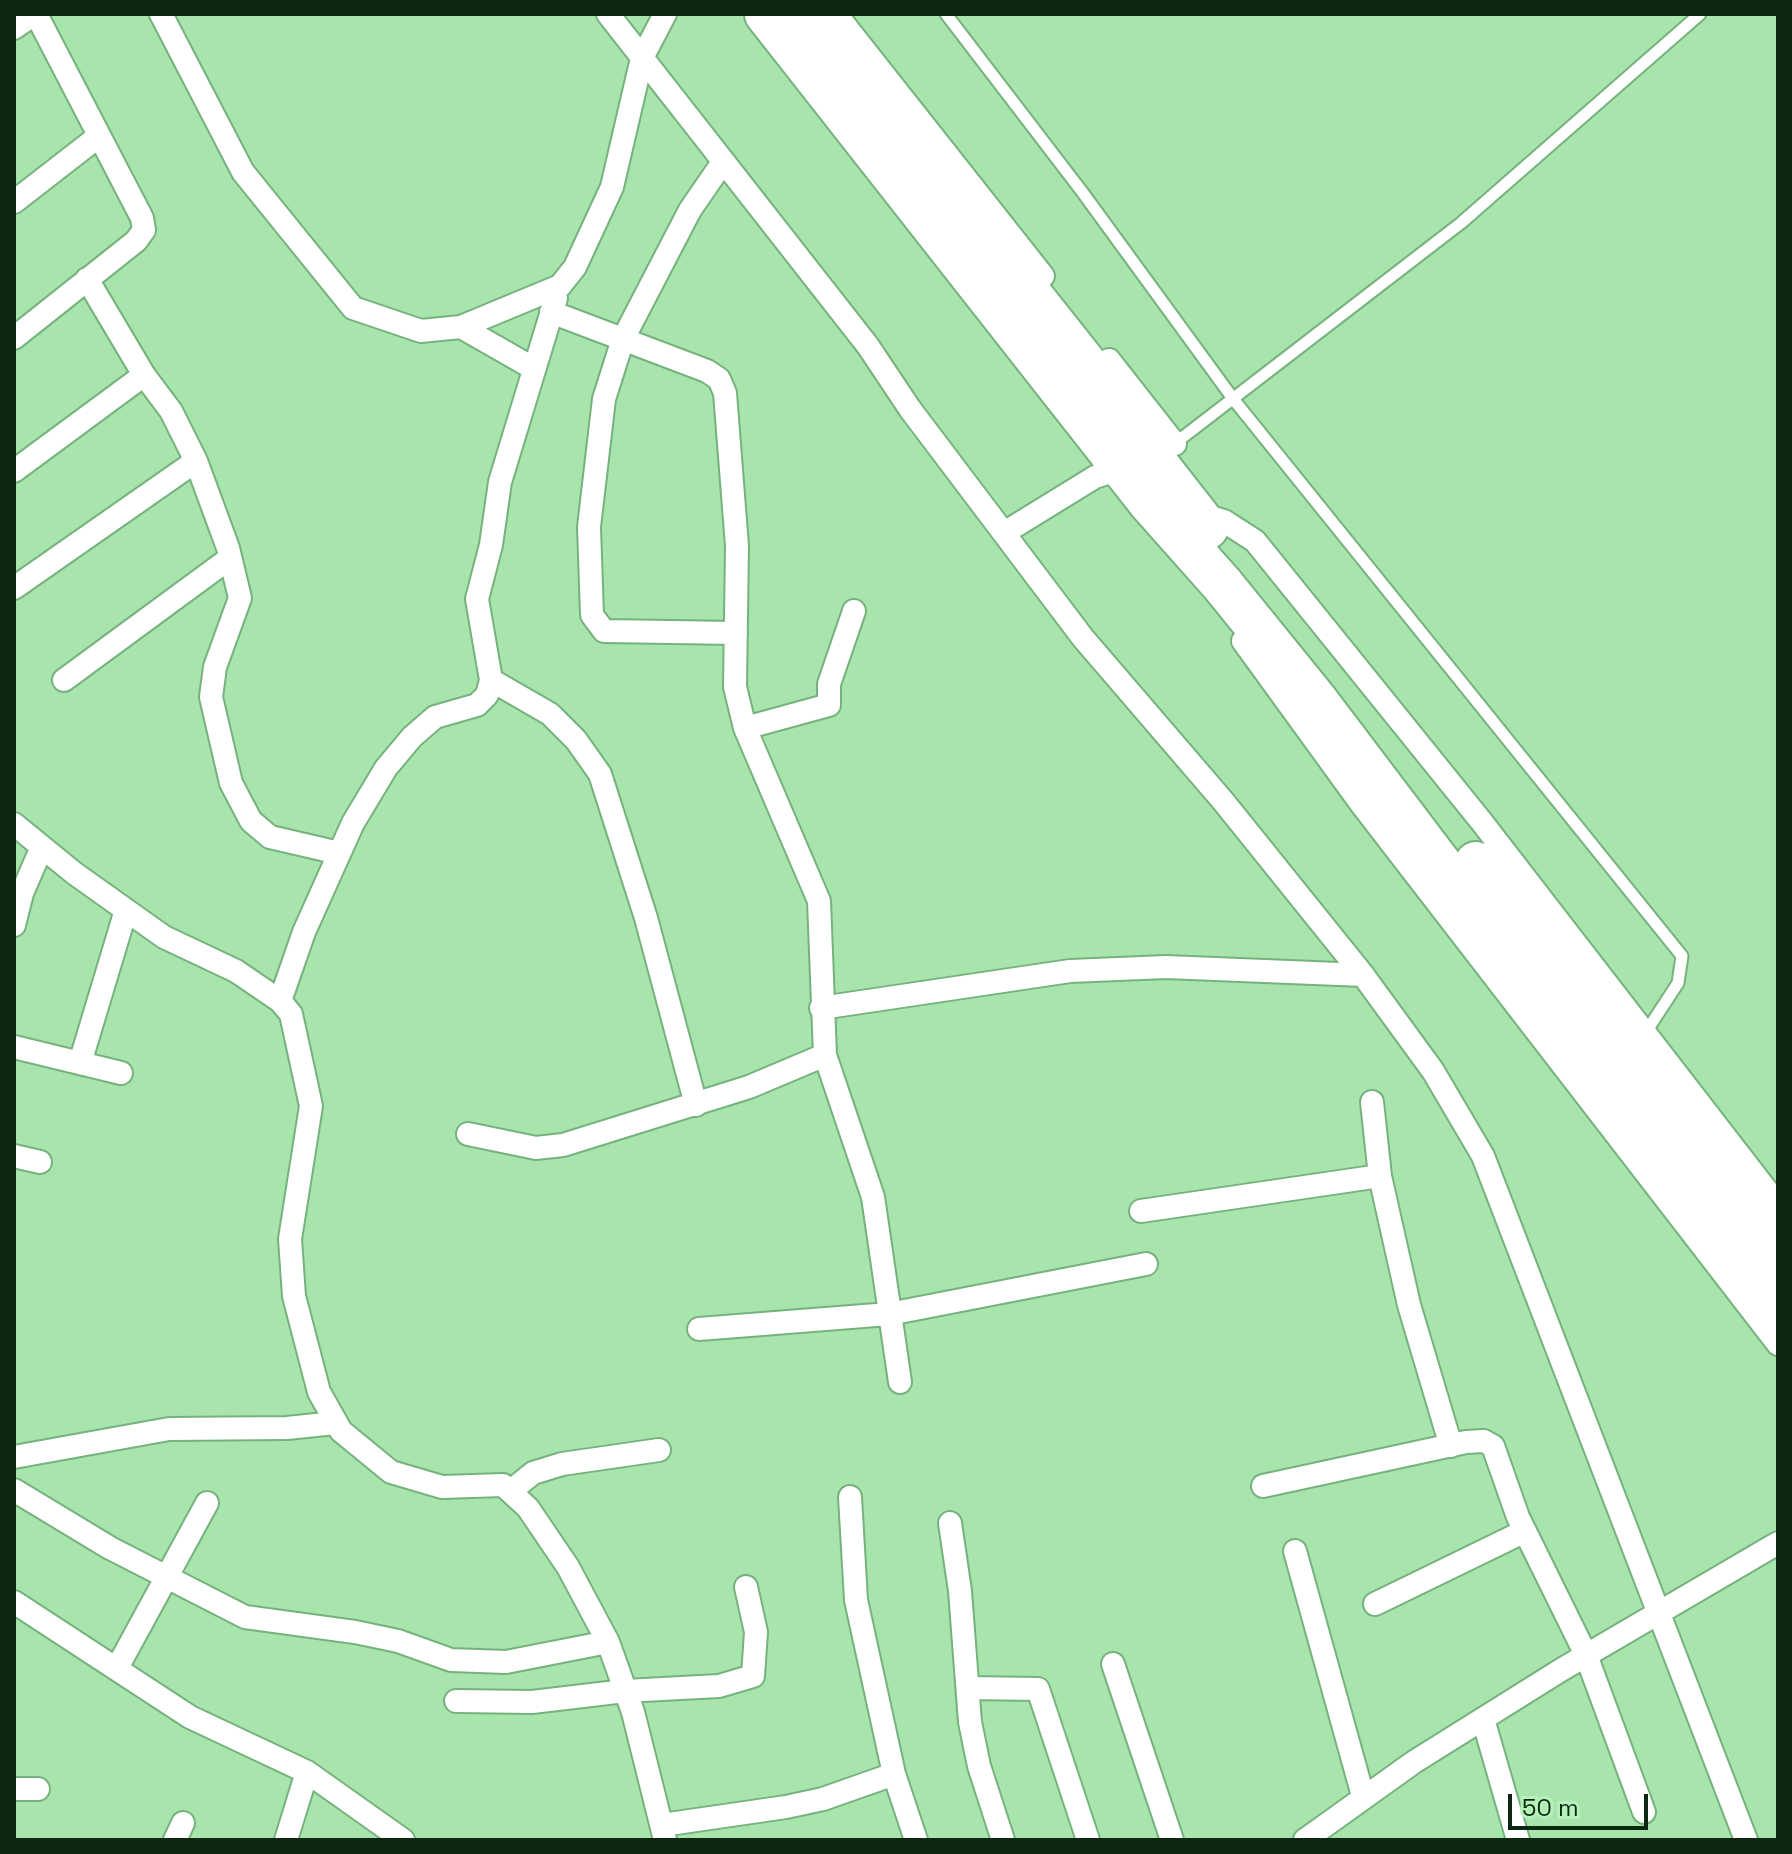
<!DOCTYPE html>
<html>
<head>
<meta charset="utf-8">
<style>
  body { margin:0 }
  #map { position:relative; width:1792px; height:1854px; overflow:hidden; background:#a7e5ad; font-family:"Space Grotesk",sans-serif }
  canvas { display:block }
  .frame { position:absolute; inset:0; border:16px solid #0e2712; pointer-events:none }
  .scale { position:absolute; left:1508px; top:1794px; width:140px; height:36px; box-sizing:border-box; border:4px solid #0e2712; border-top:0; padding-left:10px; font-size:24px; line-height:28px; white-space:nowrap; color:#0e2712; -webkit-text-stroke:6px #b4f2ba; paint-order:stroke }
</style>
</head>
<body>
<div id="map">
<canvas width="1792" height="1854"></canvas>
<div class="frame"></div>
<div class="scale">50 m</div>
</div>
<script>
const ctx = document.querySelector('canvas').getContext('2d');
ctx.lineJoin = 'round';
function shape(rows) {
  const path = new Path2D();
  for (const r of rows) {
    path.moveTo(r[0], r[1]);
    for (let i = 2; i < r.length; i += 2) path.lineTo(r[i], r[i + 1]);
  }
  return path;
}
function stroke(path, color, width, dash) {
  ctx.strokeStyle = color;
  ctx.lineWidth = width;
  ctx.lineCap = dash ? 'butt' : 'round';
  ctx.setLineDash(dash || []);
  ctx.stroke(path);
}
const lane = shape([
  [946,14,1083,193,1234,400,1682,956,1678,983,1646,1032],
  [1174,444,1461,223,1700,14]
]);
const street = shape([
  [161,14,243,172,353,308,421,331,461,327,560,286,575,267,612,187,642,58,665,14],
  [608,14,868,346,910,409,1083,638,1223,801,1363,975,1433,1071,1483,1156,1746,1840],
  [836,14,1043,276],
  [14,28,34,14],
  [723,162,690,210,623,339,604,399,589,527,592,615,604,631,736,633],
  [14,202,99,136],
  [87,279,144,375,171,411,196,461,228,548,240,598,215,667,211,697,231,783,251,821,270,837,339,853],
  [551,312,707,371,719,379,725,393,737,546,735,687,745,728,819,901,825,1055,873,1197,900,1382],
  [461,327,533,368],
  [14,338,136,241,144,230,142,218,36,14],
  [1109,360,1175,444],
  [14,471,144,375],
  [1200,514,1224,521,1255,541,1481,821,1778,1205],
  [1004,533,1095,477,1122,468],
  [14,588,196,461],
  [1243,641,1362,805,1778,1344],
  [64,680,230,558],
  [491,680,550,714,576,740,600,774,646,918,696,1105],
  [745,728,829,705,829,684,854,611],
  [14,824,74,873,164,937,236,971,280,1001,291,1014,311,1106,290,1239,294,1296,319,1392,341,1431,391,1472,442,1487,503,1485,528,1508,568,1567,608,1642,633,1712,665,1840],
  [14,925,22,893,42,847],
  [280,1001,304,932,353,823,386,768,412,737,435,717,477,705,487,695,491,680,477,599,491,545,500,482,556,298],
  [821,1008,1070,971,1166,967,1363,975],
  [14,1047,121,1073],
  [80,1063,126,910],
  [1372,1102,1380,1176,1409,1305,1451,1446],
  [468,1134,536,1148,563,1145,749,1087,825,1055],
  [14,1156,40,1162],
  [1141,1211,1380,1176],
  [699,1329,889,1314,1146,1264],
  [14,1457,169,1429,287,1428,335,1423],
  [1263,1486,1466,1442,1484,1441,1493,1446,1518,1517,1586,1655,1644,1812],
  [14,1490,110,1548,245,1617,355,1632,398,1641,451,1660,506,1662,608,1642],
  [512,1490,533,1473,562,1464,659,1450],
  [850,1497,856,1600,894,1774,916,1840],
  [950,1523,960,1591,970,1722,979,1766,1003,1840],
  [1295,1551,1363,1796],
  [14,1602,190,1717,307,1772,403,1840],
  [1375,1604,1525,1531],
  [1113,1664,1172,1840],
  [117,1668,207,1503],
  [968,1688,1038,1689,1088,1840],
  [456,1701,532,1702,625,1691,719,1686,753,1676,756,1632,746,1587],
  [1483,1719,1518,1840],
  [14,1789,38,1789],
  [662,1825,786,1807,823,1799,894,1774],
  [175,1840,183,1823],
  [286,1840,307,1772],
  [1305,1840,1414,1762,1561,1670,1778,1543]
]);
const highway = shape([
  [766,14,1150,503,1222,584,1316,700,1553,1013,1625,1098,1778,1305],
  [808,14,1104,387,1153,459,1207,528],
  [1476,863,1778,1248]
]);
stroke(lane, '#76b27d', 15);
stroke(street, '#76b27d', 26);
stroke(highway, '#76b27d', 46);
stroke(lane, '#fff', 11);
stroke(street, '#fff', 22);
stroke(highway, '#fff', 42);
</script>
</body>
</html>
